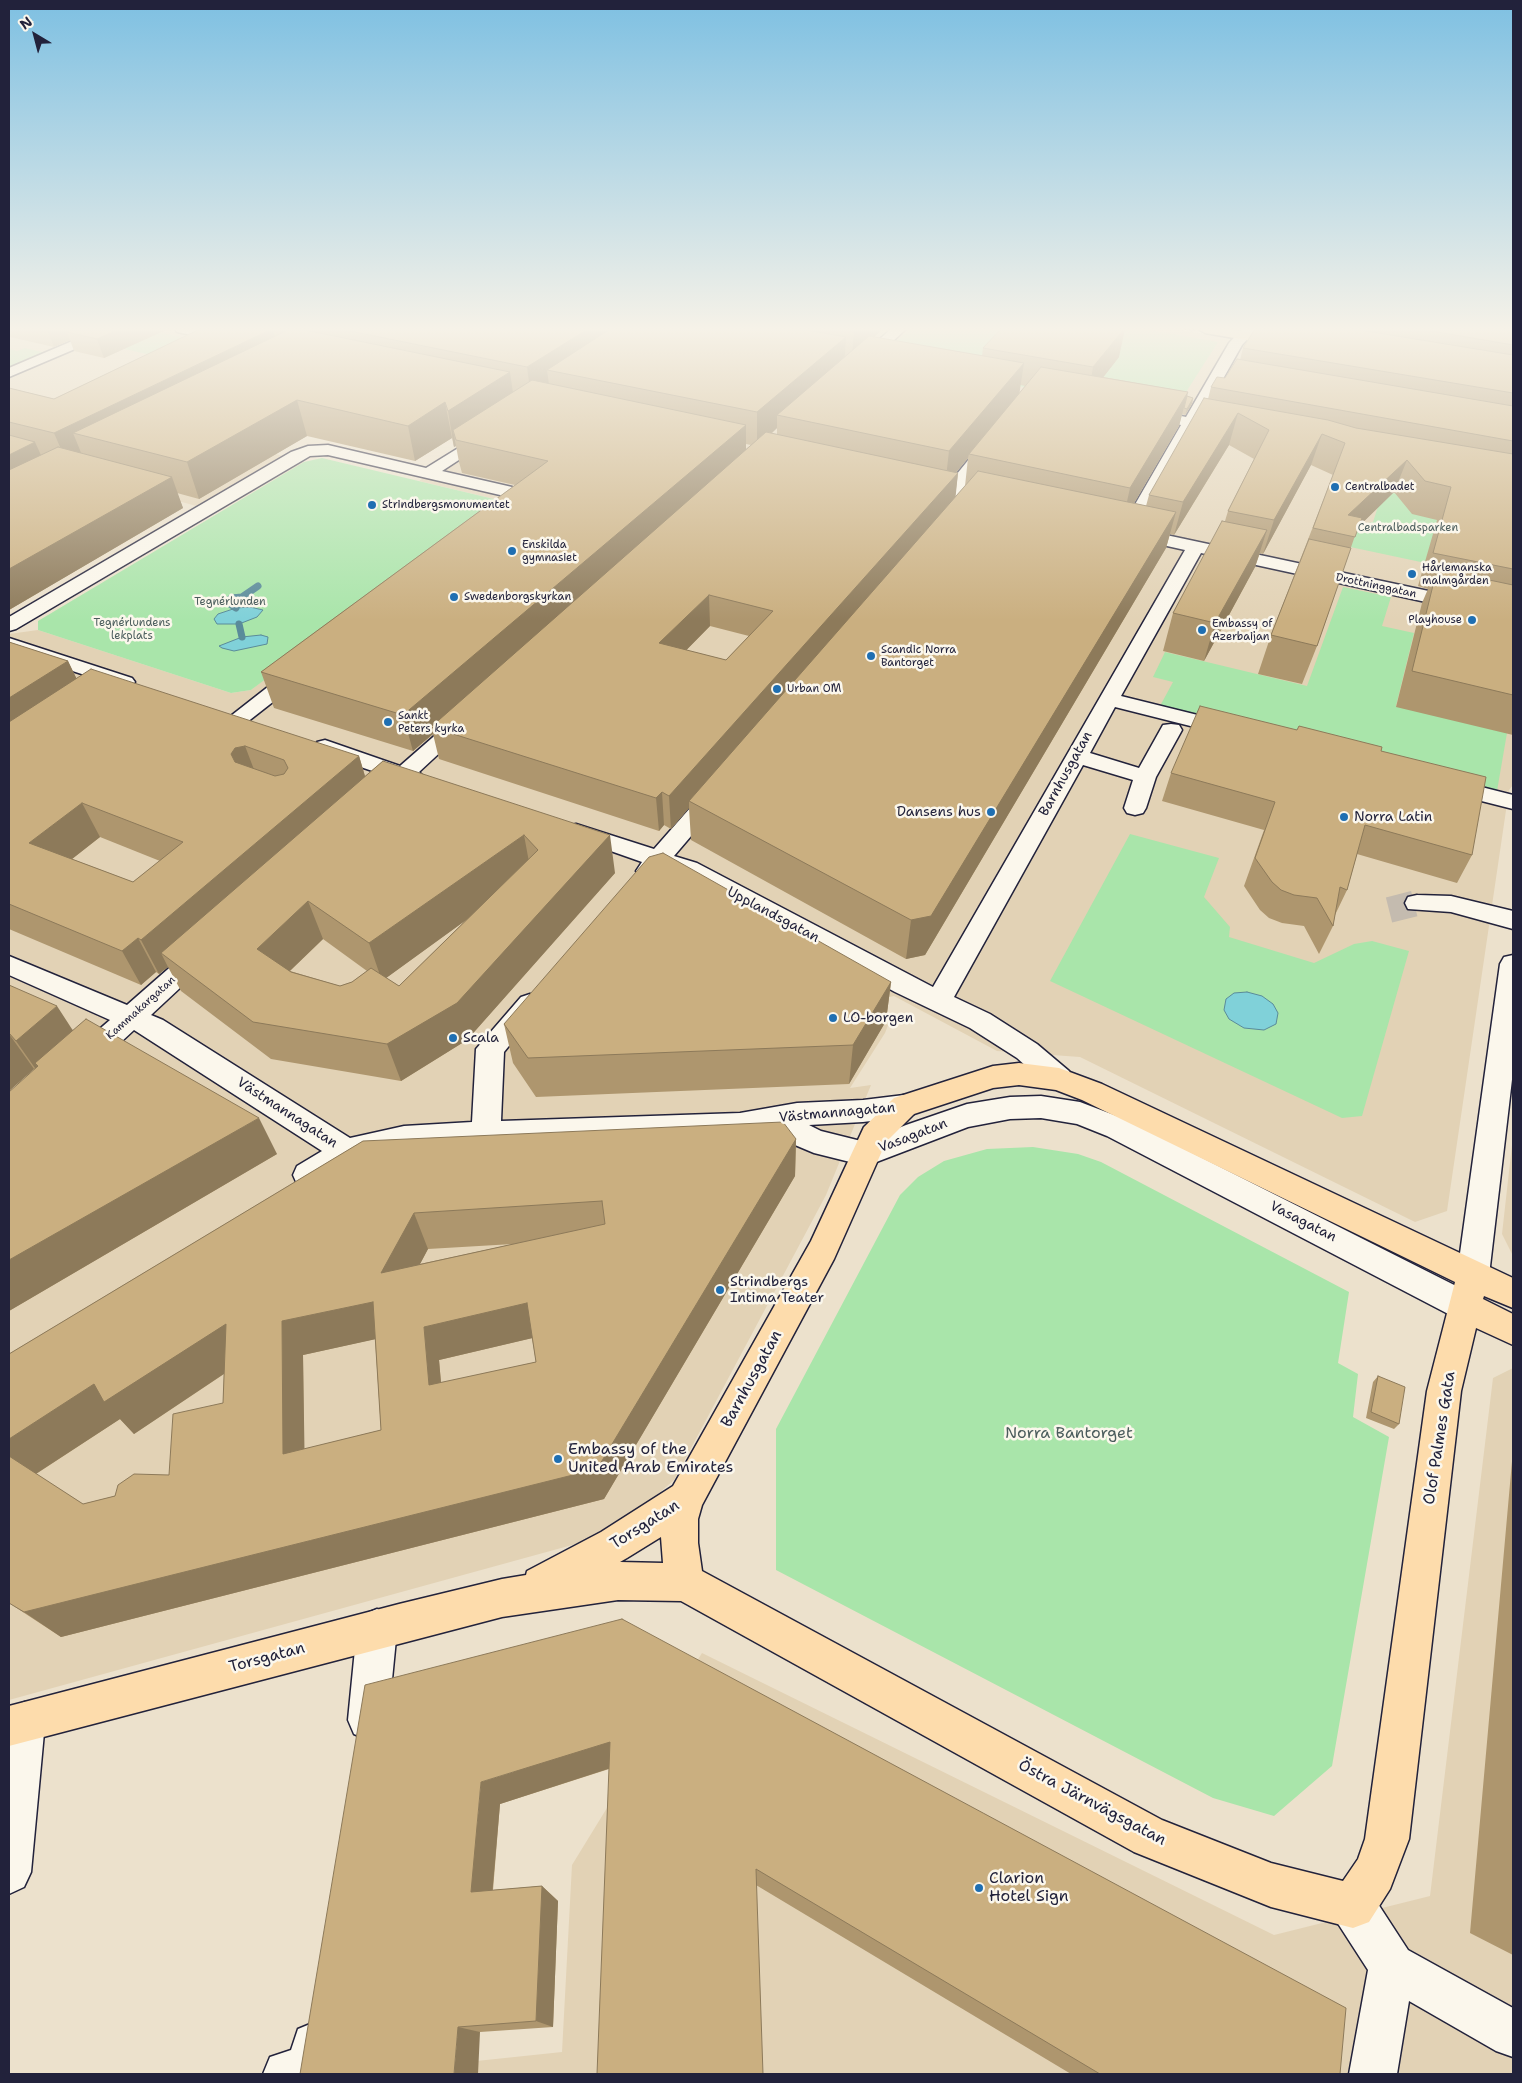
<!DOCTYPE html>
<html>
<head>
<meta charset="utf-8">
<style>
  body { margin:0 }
  #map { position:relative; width:1522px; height:2083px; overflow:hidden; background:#ece1cc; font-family:"Shantell Sans",sans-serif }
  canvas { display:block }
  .frame { position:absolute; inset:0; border:10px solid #22223b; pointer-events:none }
  .north { position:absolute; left:10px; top:10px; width:50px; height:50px; -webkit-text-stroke:4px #fbf7ec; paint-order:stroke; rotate:323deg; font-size:14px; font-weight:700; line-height:20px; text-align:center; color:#22223b }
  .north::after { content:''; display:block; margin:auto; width:18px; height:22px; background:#22223b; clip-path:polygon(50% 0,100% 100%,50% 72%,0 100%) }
</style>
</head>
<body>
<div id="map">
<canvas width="1522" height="2083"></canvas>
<div class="frame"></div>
<div class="north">N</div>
</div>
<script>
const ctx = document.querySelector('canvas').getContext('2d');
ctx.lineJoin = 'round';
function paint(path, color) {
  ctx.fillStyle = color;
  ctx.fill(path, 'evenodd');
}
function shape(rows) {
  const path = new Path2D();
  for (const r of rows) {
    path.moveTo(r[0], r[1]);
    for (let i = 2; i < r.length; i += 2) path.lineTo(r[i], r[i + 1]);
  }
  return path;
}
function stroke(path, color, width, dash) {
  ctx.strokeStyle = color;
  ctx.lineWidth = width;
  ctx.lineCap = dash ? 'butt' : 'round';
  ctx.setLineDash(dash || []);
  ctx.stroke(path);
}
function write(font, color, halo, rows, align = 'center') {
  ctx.font = font + ' "Shantell Sans",sans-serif';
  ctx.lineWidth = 5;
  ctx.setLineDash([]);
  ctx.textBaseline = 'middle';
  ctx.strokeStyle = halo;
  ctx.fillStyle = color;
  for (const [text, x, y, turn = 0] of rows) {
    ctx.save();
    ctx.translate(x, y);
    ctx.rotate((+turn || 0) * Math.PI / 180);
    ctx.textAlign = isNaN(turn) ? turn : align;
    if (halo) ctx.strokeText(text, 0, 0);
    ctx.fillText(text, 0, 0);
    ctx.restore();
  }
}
paint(shape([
  [9,329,1176,329,1513,387,1513,785,1509,790,1447,1211,1415,1222,1080,1057,997,1051,894,996,885,998,880,1005,890,1020,885,1033,850,1088,871,1085,826,1195,674,1480,612,1534,9,1700,9,634,38,630,231,693,251,690,494,499,419,481,479,442,304,403,234,442,304,462,218,512,69,471,9,502],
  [1513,1136,1513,1256,1502,1234],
  [1513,1368,1513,2074,353,2074,562,2052,572,1865,702,1653,1274,1935,1430,1896,1493,1378]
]), '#e2d2b5');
paint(shape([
  [145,329,268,356,151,355,116,347],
  [910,329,1145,329,1218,342,1172,414,876,360],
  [25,348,46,353,9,369,9,349,17,351],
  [322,458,494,499,497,506,251,690,231,693,38,630,38,621,304,462],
  [1383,491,1488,513,1449,568,1322,541,1346,528,1373,522],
  [1343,587,1391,597,1382,626,1414,633,1396,706,1507,733,1497,791,1160,706,1173,682,1153,677,1165,652,1307,686],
  [1130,834,1219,858,1204,897,1230,927,1229,937,1314,963,1354,944,1372,941,1409,951,1362,1116,1342,1118,1050,981],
  [1033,1147,1078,1154,1101,1162,1349,1292,1338,1363,1358,1374,1353,1417,1389,1437,1332,1766,1274,1816,1213,1798,776,1570,776,1429,900,1195,918,1177,944,1161,987,1149]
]), '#a9e5aa');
const water = shape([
  [250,607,263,610,257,617,239,624,217,624,214,619,218,614,236,608,250,607],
  [261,635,268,637,267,644,234,651,222,648,219,646,242,637,261,635],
  [1247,992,1262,996,1273,1004,1278,1013,1276,1024,1264,1030,1244,1028,1229,1019,1224,1010,1226,999,1234,993,1247,992]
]);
paint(water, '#80d1d9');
stroke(water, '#5a8b9a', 1);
stroke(shape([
  [236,608,227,602,231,598,242,597,258,586],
  [239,624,242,637]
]), '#5a8b9a', 7);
stroke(shape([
  [1389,910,1417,903]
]), '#c4bbaf', 26, [26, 12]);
const minor = shape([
  [175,329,202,329,235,336,237,339,230,343,177,332,175,329],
  [891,329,906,329,864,368,854,368,852,365,854,362,891,329],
  [1242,329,1257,329,1242,345,1200,420,1232,427,1235,430,1227,435,1195,428,1138,529,1513,609,1513,621,1201,553,1121,696,1238,725,1241,730,1238,735,1230,736,1115,707,1090,753,1139,768,1163,725,1171,724,1179,725,1182,730,1156,777,1146,808,1143,813,1135,815,1127,813,1124,808,1133,780,1083,765,954,997,990,1014,1037,1044,1069,1071,1073,1079,1069,1087,1059,1090,1049,1087,1017,1058,970,1028,895,992,679,875,663,869,657,877,648,879,639,877,636,871,642,862,568,836,564,831,568,826,576,824,654,849,705,791,713,789,721,791,724,796,721,801,674,856,697,863,933,987,1185,550,1122,536,1119,532,1181,425,1139,416,1136,413,1144,408,1186,417,1229,343,1242,329],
  [77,339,82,340,84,343,82,346,9,377,9,368,77,339],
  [489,429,497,434,494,437,442,471,512,487,526,495,528,499,525,506,512,518,506,519,500,518,497,514,511,501,500,495,328,455,310,456,16,629,9,631,9,617,291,452,308,446,328,445,426,468,489,429],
  [989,440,997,445,995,448,955,499,943,499,941,495,943,491,983,442,989,440],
  [9,638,132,678,135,682,132,686,125,688,118,686,9,650,9,638],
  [299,666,306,668,309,672,306,676,246,723,239,725,232,723,228,719,232,715,292,668,299,666],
  [463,715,470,717,474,721,419,772,425,778,422,783,414,785,407,783,389,799,381,801,373,799,370,794,387,776,317,752,314,747,317,742,325,740,400,766,456,717,463,715],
  [1446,778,1513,795,1513,809,1438,790,1435,785,1438,780,1446,778],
  [1417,895,1451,896,1513,911,1513,929,1451,912,1408,909,1405,903,1408,897,1417,895],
  [201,945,210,948,214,954,210,960,151,1015,163,1020,350,1138,404,1126,472,1122,476,1049,521,997,530,994,539,997,543,1004,504,1052,501,1121,740,1113,797,1103,863,1100,904,1095,914,1098,918,1106,914,1114,904,1117,863,1122,809,1125,821,1131,865,1142,906,1125,967,1104,1010,1097,1041,1096,1080,1102,1127,1120,1478,1297,1482,1307,1478,1317,1466,1322,1454,1317,1107,1136,1077,1124,1041,1118,1010,1119,968,1127,866,1166,814,1153,795,1145,759,1140,748,1135,486,1145,404,1150,354,1161,319,1184,308,1187,297,1184,293,1175,297,1166,322,1151,134,1030,94,1067,84,1070,74,1067,70,1059,74,1051,110,1020,9,975,9,956,127,1005,192,948,201,945],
  [1513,955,1513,1071,1489,1275,1484,1285,1473,1289,1462,1285,1457,1275,1500,964,1504,957,1513,955],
  [377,1609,391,1615,397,1629,388,1720,382,1734,368,1740,354,1734,348,1720,357,1629,363,1615,377,1609],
  [25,1702,39,1708,45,1722,31,1872,24,1887,9,1894,9,1712,11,1708,25,1702],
  [1353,1884,1369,1890,1408,1950,1513,2008,1513,2057,1496,2051,1409,2001,1397,2074,1349,2074,1368,1970,1337,1922,1331,1906,1337,1890,1353,1884],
  [315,2022,332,2029,339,2046,334,2074,263,2074,270,2057,291,2050,298,2029,315,2022]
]);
const major = shape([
  [1198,329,1230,329,1287,339,1294,343,1287,347,1205,333,1198,329],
  [1019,1063,1059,1068,1102,1084,1513,1278,1513,1308,1484,1296,1483,1299,1513,1314,1513,1345,1476,1328,1461,1391,1409,1839,1390,1889,1369,1922,1353,1928,1271,1907,1134,1852,681,1601,618,1600,502,1617,9,1746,9,1706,399,1604,502,1579,526,1575,527,1571,601,1532,673,1486,811,1241,864,1127,894,1098,993,1066,1019,1063],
  [1019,1085,1056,1090,1082,1100,1455,1282,1427,1391,1365,1839,1358,1859,1343,1881,1271,1863,1162,1820,702,1571,698,1543,698,1519,702,1505,834,1259,886,1142,914,1114,993,1088,1019,1085],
  [661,1537,663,1563,620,1562,627,1558,661,1537]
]);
stroke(minor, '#22223b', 3);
stroke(major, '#22223b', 3);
paint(minor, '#fbf7ec');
paint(major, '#fddcac');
paint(shape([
  [9,329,168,329,104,358,74,351,70,340,54,347,10,337],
  [200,329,883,329,874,337,982,356,983,348,1119,357,1103,377,1188,392,1187,396,1193,398,1192,404,1185,415,1182,414,1179,426,1134,503,1146,506,1149,495,1208,399,1211,387,1225,378,1240,360,1243,348,1255,329,1513,329,1513,735,1396,707,1422,603,1428,589,1418,586,1437,520,1412,514,1394,492,1358,527,1317,646,1302,684,1258,674,1271,635,1333,475,1311,465,1263,554,1260,553,1255,567,1204,661,1163,651,1173,613,1225,521,1228,511,1254,459,1229,445,1174,535,1170,534,1166,548,925,955,906,959,691,840,689,808,671,829,664,825,659,831,439,759,433,734,413,751,274,708,261,672,515,485,462,473,459,462,456,446,454,447,452,438,415,461,307,436,199,499,177,493,183,508,9,610,9,388,54,399],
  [1020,385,1025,386,1019,393],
  [777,428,777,435,772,433],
  [746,444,751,445,746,449],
  [968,458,965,486,955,497,958,473,956,472],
  [710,626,749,636,726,660,686,650],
  [9,642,68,661,76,678,359,756,365,776,383,761,615,873,467,1040,401,1081,271,1059,181,991,168,967,159,974,156,972,141,985,9,929],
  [100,837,160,861,133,882,72,859],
  [466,920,399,986,386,978],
  [323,939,367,971,352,982,340,986,290,971],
  [1381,751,1472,855,1457,883,1357,854,1347,890,1335,915,1333,926,1319,954,1304,926,1282,923,1269,918,1260,910,1244,886,1264,830,1162,801,1171,773],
  [891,982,886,1021,849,1084,536,1097,513,1063,504,1024],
  [9,985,73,1030,277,1154,9,1311,34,1070,34,1069,9,1091],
  [796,1139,795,1176,604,1499,61,1637,9,1603,9,1354,363,1141],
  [513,1244,420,1264,428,1249],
  [532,1338,536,1362,441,1383,439,1360],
  [375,1339,381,1430,304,1449,303,1355],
  [224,1374,223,1403,169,1475,115,1496,83,1504,36,1474,120,1419,134,1434],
  [1378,1376,1399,1424,1394,1429,1366,1418,1373,1382],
  [1513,1450,1513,1955,1470,1933],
  [622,1619,1340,2074,1071,2074,756,1885,609,1769,500,1804,493,1890,542,1886,558,1901,553,2027,480,2032,300,2074]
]), '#ae966e');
paint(shape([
  [47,329,73,329,67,332,70,340,54,347],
  [119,329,168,329,104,358,97,339],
  [273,329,280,357,73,433,82,455,67,463,54,433],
  [293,329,312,329,315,339],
  [588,329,636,329,547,370,549,385,531,397,527,367],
  [854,329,883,329,852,356],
  [1124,329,1125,329,1119,357,1088,397,1093,367],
  [846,337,844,369,777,415,777,428,757,446,757,412],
  [1024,363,1019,396,969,454,968,458,945,486,949,451],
  [510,372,515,407,453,430,456,446,454,447,448,411],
  [1188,392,1179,426,1122,524,1130,488],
  [1193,398,1192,404,1185,415,1187,409],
  [297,400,307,436,199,499,187,462],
  [445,402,452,438,415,461,408,426],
  [1238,413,1229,445,1174,535,1183,502],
  [746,425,746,457,431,727,433,734,413,751,403,715],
  [1322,434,1311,465,1263,554,1274,520],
  [35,442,49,473,9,493,9,455],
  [1407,460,1394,492,1349,536,1348,515],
  [958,473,955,502,689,801,689,808,671,829,669,796],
  [172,477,183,508,9,610,9,569],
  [1176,512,1166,548,925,955,906,959,911,920],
  [1267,530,1255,567,1204,661,1215,623],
  [709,595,710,626,662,675,659,643],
  [68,661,84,694,9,744,9,698],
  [245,746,258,780,244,788,231,754,235,748],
  [359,756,369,790,161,953,168,967,159,974,141,940],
  [662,792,664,825,659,831,656,798],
  [82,803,100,837,49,877,29,843],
  [524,835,531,873,382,981,369,943],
  [610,835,615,873,467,1040,401,1081,387,1044],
  [308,901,323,939,273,987,257,949],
  [138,938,156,972,141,985,122,951],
  [891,982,886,1021,849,1084,853,1045],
  [57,1006,81,1043,35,1063,44,1075,42,1078,16,1041],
  [9,1034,34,1069,9,1091],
  [259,1118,277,1154,9,1311,9,1260],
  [796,1139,795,1176,604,1499,61,1637,24,1612,597,1469],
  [414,1213,428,1249,397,1307,381,1273],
  [373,1302,390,1336,303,1355,305,1484,283,1454,282,1321],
  [527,1303,537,1337,439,1360,444,1417,429,1385,424,1327],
  [226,1324,249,1357,134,1434,120,1419,31,1477,9,1459,9,1439,94,1384],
  [610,1742,620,1765,500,1804,491,1907,471,1892,481,1782],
  [542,1886,558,1901,553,2027,536,2021],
  [458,2027,480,2032,478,2074,454,2074]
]), '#8d7a5a');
const building = shape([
  [72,329,119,329,97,339,67,332,72,329],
  [200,329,272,329,54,433,9,422,9,388,54,399,200,329],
  [290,329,300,329,510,372,448,411,445,402,408,426,297,400,187,462,73,433,290,329],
  [340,329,588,329,527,367,340,329],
  [610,329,801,329,846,337,757,412,547,370,610,329],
  [1001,329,1124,329,1093,367,983,348,1001,329],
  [1255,329,1354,329,1513,355,1513,393,1243,348,1255,329],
  [1420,329,1513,329,1513,345,1420,329],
  [869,336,1024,363,949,451,777,415,869,336],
  [1237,359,1513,406,1513,441,1211,387,1217,377,1225,378,1237,359],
  [1041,367,1188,392,1130,488,969,454,1041,367],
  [532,380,746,425,403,715,261,672,548,461,456,440,453,430,532,380],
  [1187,396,1193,398,1187,409,1184,408,1187,396],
  [1204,398,1328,420,1356,428,1513,454,1513,569,1433,553,1451,487,1425,481,1407,460,1348,515,1362,518,1355,537,1313,528,1345,443,1322,434,1274,520,1228,511,1269,430,1238,413,1183,502,1149,495,1204,398],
  [766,432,958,473,669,796,662,792,656,798,431,727,766,432],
  [709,595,773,611,726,660,659,643,709,595],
  [9,435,35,442,9,455,9,435],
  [58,447,172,477,9,569,9,470,58,447],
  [978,471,1176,512,931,916,911,920,689,801,978,471],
  [1222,521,1267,530,1215,623,1173,613,1222,521],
  [1309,539,1351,548,1317,646,1271,635,1309,539],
  [1437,569,1513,585,1513,695,1412,671,1437,569],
  [9,642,68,661,9,698,9,642],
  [91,669,359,756,141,940,138,938,122,951,9,904,9,722,91,669],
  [245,746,284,760,288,768,284,774,275,776,235,762,231,754,235,748,245,746],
  [82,803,183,842,133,882,29,843,82,803],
  [1200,706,1297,730,1299,726,1382,747,1381,751,1486,777,1472,855,1365,825,1347,890,1340,887,1333,926,1317,898,1294,895,1281,890,1272,882,1255,858,1275,802,1171,773,1200,706],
  [383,761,610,835,457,1003,387,1044,253,1022,161,953,383,761],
  [524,835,538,850,399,986,371,968,352,982,340,986,291,972,257,949,308,901,369,943,524,835],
  [663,853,891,982,853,1045,528,1058,504,1024,649,857,663,853],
  [9,985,57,1006,16,1041,9,1033,9,985],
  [86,1019,259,1118,9,1260,9,1092,38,1066,35,1063,86,1019],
  [783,1122,796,1139,597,1469,24,1612,9,1603,9,1456,83,1504,115,1496,118,1485,134,1474,169,1475,173,1414,223,1403,226,1324,104,1402,94,1384,9,1439,9,1354,363,1141,783,1122],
  [602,1201,605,1224,381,1273,414,1213,602,1201],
  [373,1302,381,1430,283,1454,282,1321,373,1302],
  [527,1303,536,1362,429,1385,424,1327,527,1303],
  [1378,1376,1405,1387,1399,1424,1371,1412,1378,1376],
  [622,1619,1346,2008,1340,2074,1100,2074,756,1869,763,2074,597,2074,610,1742,481,1782,471,1892,542,1886,536,2021,458,2027,454,2074,300,2074,365,1685,622,1619]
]);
paint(building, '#caaf80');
stroke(building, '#8d7a5a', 1);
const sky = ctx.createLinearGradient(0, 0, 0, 621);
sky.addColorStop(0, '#7ec0e2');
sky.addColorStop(0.53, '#f6f2e8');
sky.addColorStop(1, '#f6f2e800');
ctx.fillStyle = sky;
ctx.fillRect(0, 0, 1522, 621);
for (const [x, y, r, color] of [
  [1335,487,5,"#1f6fb2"],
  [372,505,5,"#1f6fb2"],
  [512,551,5,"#1f6fb2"],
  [1412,574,5,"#1f6fb2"],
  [454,597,5,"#1f6fb2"],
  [1472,620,5,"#1f6fb2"],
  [1202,630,5,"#1f6fb2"],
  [871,656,5,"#1f6fb2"],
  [777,689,5,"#1f6fb2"],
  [388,722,5,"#1f6fb2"],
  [991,812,5,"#1f6fb2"],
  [1344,817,5,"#1f6fb2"],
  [833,1018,5,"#1f6fb2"],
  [453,1038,5,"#1f6fb2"],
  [720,1290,5,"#1f6fb2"],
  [558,1459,5,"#1f6fb2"],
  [979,1888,5,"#1f6fb2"]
]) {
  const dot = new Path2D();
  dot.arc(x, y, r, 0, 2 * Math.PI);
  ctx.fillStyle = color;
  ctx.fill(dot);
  stroke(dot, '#fbf7ec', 2);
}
write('11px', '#22223b', '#fbf7ec', [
  ["Centralbadet",1345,487],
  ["Strindbergsmonumentet",382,505],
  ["Enskilda",522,545],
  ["gymnasiet",522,558],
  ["Hårlemanska",1422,568],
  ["malmgården",1422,581],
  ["Swedenborgskyrkan",464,597],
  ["Playhouse",1462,620,"right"],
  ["Embassy of",1212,624],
  ["Azerbaijan",1212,637],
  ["Scandic Norra",881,650],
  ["Bantorget",881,663],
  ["Urban OM",787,689],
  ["Sankt",398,716],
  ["Peters kyrka",398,729]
], 'left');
write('11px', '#4a5c5c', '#fbf7ec', [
  ["Centralbadsparken",1408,528],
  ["Tegnérlunden",230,602],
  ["Tegnérlundens",132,623],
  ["lekplats",132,636]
]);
write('11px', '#22223b', '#fbf7ec', [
  ["Drottninggatan",1376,586,12],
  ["Kammakargatan",141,1008,-42]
]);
write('14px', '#22223b', '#fbf7ec', [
  ["Barnhusgatan",1066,774,-61],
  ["Upplandsgatan",773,915,28],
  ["Västmannagatan",287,1113,33],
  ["Västmannagatan",837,1113,-5],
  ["Vasagatan",913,1136,-21],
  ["Vasagatan",1303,1222,27]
]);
write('14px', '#22223b', '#fbf7ec', [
  ["Dansens hus",981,812,"right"],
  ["Norra Latin",1354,817],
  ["LO-borgen",843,1018],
  ["Scala",463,1038],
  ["Strindbergs",730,1282],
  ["Intima Teater",730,1298]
], 'left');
write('16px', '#22223b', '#fbf7ec', [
  ["Barnhusgatan",752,1379,-61],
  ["Olof Palmes Gata",1440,1438,-81],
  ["Torsgatan",645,1525,-32],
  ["Torsgatan",267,1658,-15],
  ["Östra Järnvägsgatan",1092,1803,28]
]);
write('16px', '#4a5c5c', '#fbf7ec', [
  ["Norra Bantorget",1069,1434]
]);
write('16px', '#22223b', '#fbf7ec', [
  ["Embassy of the",568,1450],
  ["United Arab Emirates",568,1468],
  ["Clarion",989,1879],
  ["Hotel Sign",989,1897]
], 'left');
</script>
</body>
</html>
